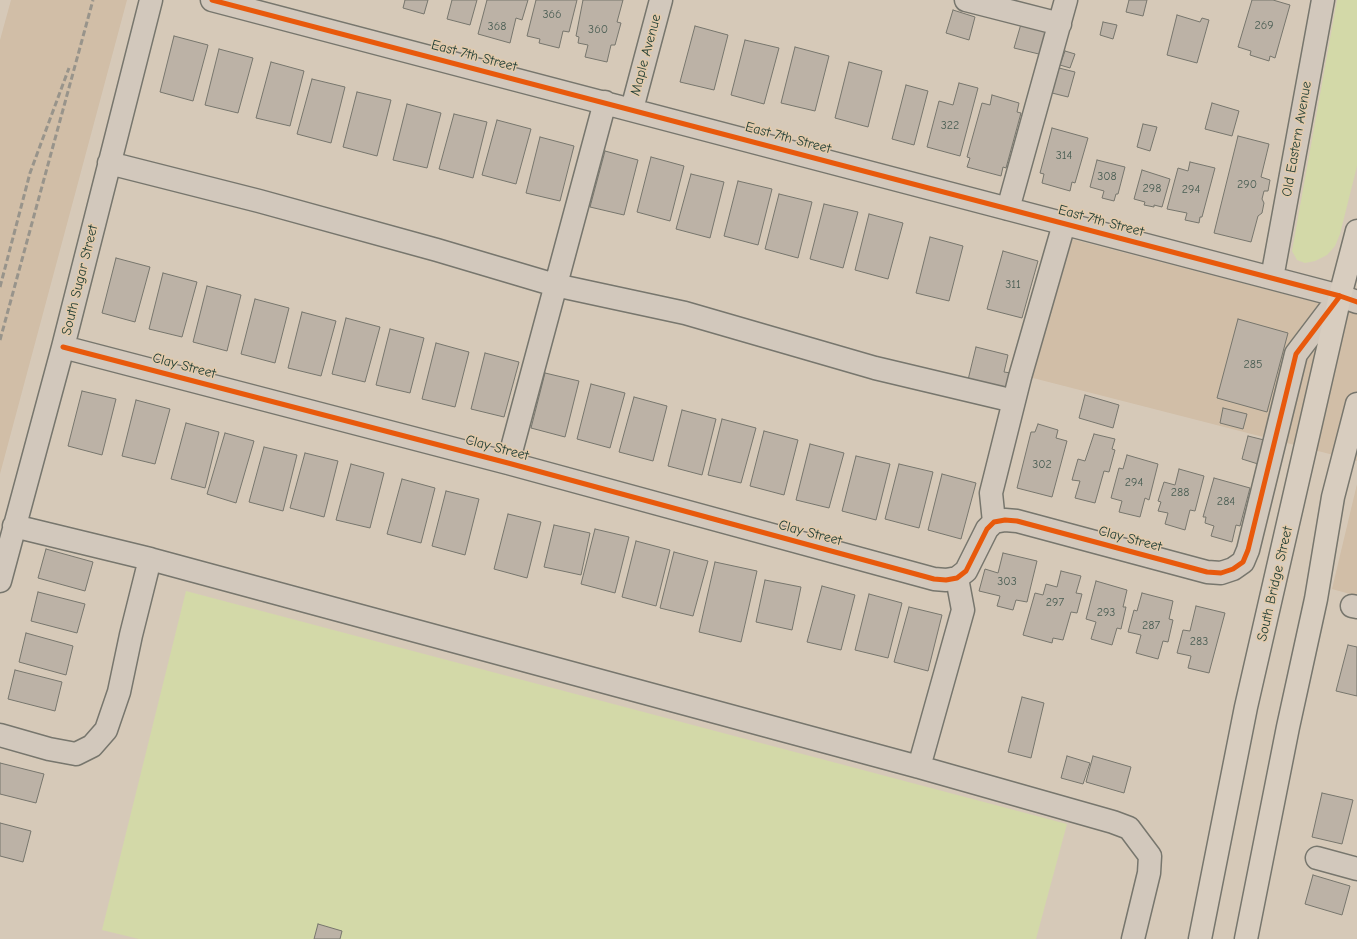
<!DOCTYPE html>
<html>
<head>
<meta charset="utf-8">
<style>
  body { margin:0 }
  canvas { display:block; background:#d6c9b8 }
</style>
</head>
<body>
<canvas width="1357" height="939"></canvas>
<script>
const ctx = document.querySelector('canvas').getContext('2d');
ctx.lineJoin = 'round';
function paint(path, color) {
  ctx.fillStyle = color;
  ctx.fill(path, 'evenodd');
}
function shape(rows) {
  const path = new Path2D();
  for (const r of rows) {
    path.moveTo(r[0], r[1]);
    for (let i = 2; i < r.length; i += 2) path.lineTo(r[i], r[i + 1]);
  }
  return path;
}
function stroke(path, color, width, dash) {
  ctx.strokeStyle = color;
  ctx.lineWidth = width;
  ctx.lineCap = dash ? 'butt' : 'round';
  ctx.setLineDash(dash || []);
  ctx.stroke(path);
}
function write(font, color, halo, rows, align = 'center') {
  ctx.font = font + ' "Comic Neue",sans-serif';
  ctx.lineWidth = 3;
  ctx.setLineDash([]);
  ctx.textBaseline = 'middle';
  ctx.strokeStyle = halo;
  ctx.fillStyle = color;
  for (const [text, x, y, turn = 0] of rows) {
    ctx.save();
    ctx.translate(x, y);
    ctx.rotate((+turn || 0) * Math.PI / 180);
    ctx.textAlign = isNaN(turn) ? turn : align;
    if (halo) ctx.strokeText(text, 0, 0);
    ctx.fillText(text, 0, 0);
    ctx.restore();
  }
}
paint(shape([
  [11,0,127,0,0,474,0,40],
  [1064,237,1357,313,1357,461,1029,377],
  [1357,484,1357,596,1332,589]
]), '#d1bea7');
paint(shape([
  [1337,0,1357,0,1357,166,1340,234,1335,246,1327,255,1315,261,1305,263,1297,260,1292,251],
  [186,591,1067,824,1036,939,139,939,102,930]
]), '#d3d9a8');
const building = shape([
  [405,0,428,0,424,14,403,8,405,0],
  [452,0,477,0,470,25,447,19,452,0],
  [487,0,528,0,522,20,516,18,510,43,478,34,487,0],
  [536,0,577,0,569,32,563,31,559,48,539,43,540,39,527,36,536,0],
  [583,0,623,0,617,22,621,23,615,45,611,45,607,62,585,57,588,45,578,43,579,37,576,36,583,0],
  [1129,0,1147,0,1143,16,1126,12,1129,0],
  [1252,0,1273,0,1290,5,1275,58,1270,56,1269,61,1250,55,1251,51,1238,47,1252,0],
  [953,10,975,17,969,40,946,33,953,10],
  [1177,15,1200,22,1202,18,1209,20,1197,63,1167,55,1177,15],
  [1103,22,1117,25,1113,39,1100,35,1103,22],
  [1021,24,1049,32,1043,55,1014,48,1021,24],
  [695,26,728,35,714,90,680,82,695,26],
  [174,36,208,45,193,101,160,92,174,36],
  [745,40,779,48,764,104,731,95,745,40],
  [795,47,829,56,815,111,781,103,795,47],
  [219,49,253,58,238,113,205,105,219,49],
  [1065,51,1075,54,1070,68,1060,65,1065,51],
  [271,62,304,71,290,126,256,118,271,62],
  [849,62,882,71,868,127,835,118,849,62],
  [1059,68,1075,72,1068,97,1052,93,1059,68],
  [312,79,345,87,331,143,297,134,312,79],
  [959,83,978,88,960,156,927,147,939,101,953,105,959,83],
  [906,85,928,91,914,145,892,139,906,85],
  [357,92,391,100,377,156,343,147,357,92],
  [992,95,1019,103,1017,112,1021,113,1006,168,1003,167,1001,176,967,167,970,158,967,157,982,103,990,105,992,95],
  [1212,103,1239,111,1232,136,1205,129,1212,103],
  [407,104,441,113,427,168,393,160,407,104],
  [454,114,487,122,473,178,439,169,454,114],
  [497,120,531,129,516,184,482,175,497,120],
  [1143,124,1157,127,1150,151,1137,147,1143,124],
  [1052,128,1088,138,1075,183,1072,182,1070,191,1042,183,1044,174,1040,173,1052,128],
  [1238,136,1269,144,1261,177,1270,180,1268,191,1264,191,1262,199,1264,203,1262,213,1258,216,1251,242,1214,233,1238,136],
  [540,137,574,146,560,201,526,193,540,137],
  [605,151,638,160,624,215,590,207,605,151],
  [651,157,684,166,670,221,637,212,651,157],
  [1097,160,1125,167,1118,194,1116,194,1114,201,1102,198,1104,191,1090,187,1097,160],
  [1190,162,1215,168,1202,217,1200,217,1199,223,1185,220,1187,213,1167,209,1178,168,1188,171,1190,162],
  [1142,170,1170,179,1162,207,1154,205,1154,207,1144,205,1145,202,1134,199,1142,170],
  [691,174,724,182,710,238,676,229,691,174],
  [738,181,772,189,758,245,724,236,738,181],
  [779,194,812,202,798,258,765,249,779,194],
  [824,204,858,212,843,268,810,259,824,204],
  [869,214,903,223,888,279,855,270,869,214],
  [930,237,963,246,949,301,916,293,930,237],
  [1003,251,1038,261,1022,318,987,309,1003,251],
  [116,258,150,267,135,322,102,313,116,258],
  [163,273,197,282,182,337,149,329,163,273],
  [207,286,241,295,227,351,193,342,207,286],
  [255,299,289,308,275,363,241,354,255,299],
  [302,312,336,321,321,376,288,368,302,312],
  [346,318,380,327,365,382,332,374,346,318],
  [1238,319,1288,333,1267,412,1217,398,1238,319],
  [390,329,424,338,410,393,376,385,390,329],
  [436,343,469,352,455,407,422,399,436,343],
  [976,347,1008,355,1004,372,1011,373,1006,394,967,384,976,347],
  [485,353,519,362,504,417,471,409,485,353],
  [545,373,579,381,565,437,531,428,545,373],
  [591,384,625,393,610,448,577,439,591,384],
  [82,391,116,399,102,455,68,446,82,391],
  [1085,395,1119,405,1113,428,1079,418,1085,395],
  [634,397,667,406,653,461,619,452,634,397],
  [136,400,170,409,155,464,122,456,136,400],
  [1223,408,1247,414,1243,429,1220,423,1223,408],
  [682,410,716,419,702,475,668,466,682,410],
  [722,419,756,428,741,483,708,475,722,419],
  [186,423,219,432,205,488,171,479,186,423],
  [1038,424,1058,430,1056,438,1067,441,1052,497,1017,488,1031,432,1035,432,1038,424],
  [764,431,798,440,784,495,750,486,764,431],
  [225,433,254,441,236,503,207,494,225,433],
  [1094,434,1115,439,1112,449,1115,450,1109,472,1104,471,1095,503,1075,498,1080,481,1072,480,1078,459,1085,461,1094,434],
  [1248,436,1264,440,1258,464,1242,459,1248,436],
  [810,444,844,453,829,508,796,500,810,444],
  [264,447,297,455,283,511,249,502,264,447],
  [305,453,338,461,324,517,290,508,305,453],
  [1127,455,1158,464,1149,500,1145,498,1140,517,1119,512,1122,501,1111,498,1119,468,1123,469,1127,455],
  [856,456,890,464,876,520,842,511,856,456],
  [351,464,384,473,370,528,336,520,351,464],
  [899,464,933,472,919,528,885,519,899,464],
  [1179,469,1204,476,1195,511,1190,510,1185,530,1165,524,1168,513,1158,511,1161,502,1158,501,1164,482,1175,485,1179,469],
  [942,474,976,483,961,539,928,530,942,474],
  [1214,478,1250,488,1240,526,1236,525,1232,542,1211,536,1214,526,1205,523,1206,517,1203,517,1214,478],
  [402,479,435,488,421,543,387,534,402,479],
  [446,491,479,499,465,555,432,546,446,491],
  [508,514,541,522,527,578,494,569,508,514],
  [554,525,590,533,581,575,544,567,554,525],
  [595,529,629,537,615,593,581,584,595,529],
  [636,541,670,550,656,606,622,597,636,541],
  [46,549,93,562,85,591,38,578,46,549],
  [674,552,708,561,693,616,660,608,674,552],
  [1003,553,1037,561,1027,602,1016,600,1013,610,997,606,1000,596,979,591,985,569,998,573,1003,553],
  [715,562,757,571,741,642,699,632,715,562],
  [1061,571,1081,576,1076,593,1082,594,1077,613,1071,612,1063,640,1053,638,1052,643,1023,635,1035,593,1043,595,1046,584,1057,587,1061,571],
  [765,580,801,587,792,630,756,622,765,580],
  [1096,581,1127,590,1123,607,1126,607,1121,629,1117,628,1112,645,1091,639,1096,622,1086,619,1096,581],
  [822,586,855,595,841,650,807,642,822,586],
  [38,592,85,604,77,633,31,621,38,592],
  [1142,593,1173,601,1169,619,1173,620,1168,642,1163,641,1158,659,1136,653,1141,635,1128,632,1134,610,1137,611,1142,593],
  [869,594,902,603,888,658,855,650,869,594],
  [1196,606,1225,613,1209,673,1188,668,1191,656,1177,653,1183,630,1190,631,1196,606],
  [909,607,942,615,928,671,894,662,909,607],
  [26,633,73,646,66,675,19,662,26,633],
  [1348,645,1357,647,1357,696,1336,691,1348,645],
  [15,670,62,682,55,711,8,699,15,670],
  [1022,697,1044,703,1031,758,1008,752,1022,697],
  [1067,756,1090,763,1083,784,1061,778,1067,756],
  [1093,756,1131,767,1124,793,1086,782,1093,756],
  [0,763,44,774,36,803,0,794,0,763],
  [1322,793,1353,800,1342,844,1312,837,1322,793],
  [0,823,31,831,23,862,0,856,0,823],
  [1313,875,1350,886,1342,915,1305,904,1313,875],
  [318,924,342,931,340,939,314,939,318,924]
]);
paint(building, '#bcb2a6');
stroke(building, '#77766d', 1);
const minor = shape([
  [212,0,1340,296,1357,302],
  [966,0,1060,24],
  [632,109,661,0],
  [109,163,259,201,437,250,555,285,685,313,875,368,1014,401],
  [1008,209,1066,0],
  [1272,278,1323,0],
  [63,347,508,463,934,579,946,580,957,578,966,571,987,529,994,522,1005,520,1017,521,1207,572,1221,573,1233,569,1243,562,1248,550,1296,354,1340,296],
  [508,463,605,102],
  [994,522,991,493,1020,377,1064,224],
  [14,526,150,559,919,767,1113,822,1129,828,1150,856,1149,873,1133,939],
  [0,581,63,347,151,0],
  [1352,606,1357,607],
  [0,735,49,749,76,754,92,746,106,730,119,692,131,635,150,559],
  [919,767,963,610,957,578],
  [1317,858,1357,869]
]);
const major = shape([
  [1200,939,1246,707,1340,296,1357,231],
  [1246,939,1288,727,1316,599,1333,497,1357,404]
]);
stroke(minor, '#77766d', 25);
stroke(major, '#77766d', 25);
stroke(minor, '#d2c8bc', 22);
stroke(major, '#d8cdbf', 22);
stroke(shape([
  [0,287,30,173,69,68],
  [0,340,93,0]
]), '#98948b', 3, [6, 3]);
stroke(shape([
  [212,0,1340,296,1357,302],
  [63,347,508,463,934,579,946,580,957,578,966,571,987,529,994,522,1005,520,1017,521,1207,572,1221,573,1233,569,1243,562,1248,550,1296,354,1340,296]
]), '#e8590c', 5);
write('12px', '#485c52', null, [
  ["366",552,15],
  ["269",1264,26],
  ["368",497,27],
  ["360",598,30],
  ["322",950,126],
  ["314",1064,156],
  ["308",1107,177],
  ["290",1247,185],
  ["298",1152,189],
  ["294",1191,190],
  ["311",1013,285],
  ["285",1253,365],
  ["302",1042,465],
  ["294",1134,483],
  ["288",1180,493],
  ["284",1226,502],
  ["303",1007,582],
  ["297",1055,603],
  ["293",1106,613],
  ["287",1151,626],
  ["283",1199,642]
]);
write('14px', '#1f3d34', '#e3caab', [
  ["Maple Avenue",646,55,-75],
  ["East 7th Street",474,56,15],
  ["East 7th Street",788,138,15],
  ["Old Eastern Avenue",1297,139,-80],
  ["East 7th Street",1101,221,15],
  ["South Sugar Street",80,280,-76],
  ["Clay Street",184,366,15],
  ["Clay Street",497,448,15],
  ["Clay Street",810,533,15],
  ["Clay Street",1130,539,15],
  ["South Bridge Street",1275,584,-77]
]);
</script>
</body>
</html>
